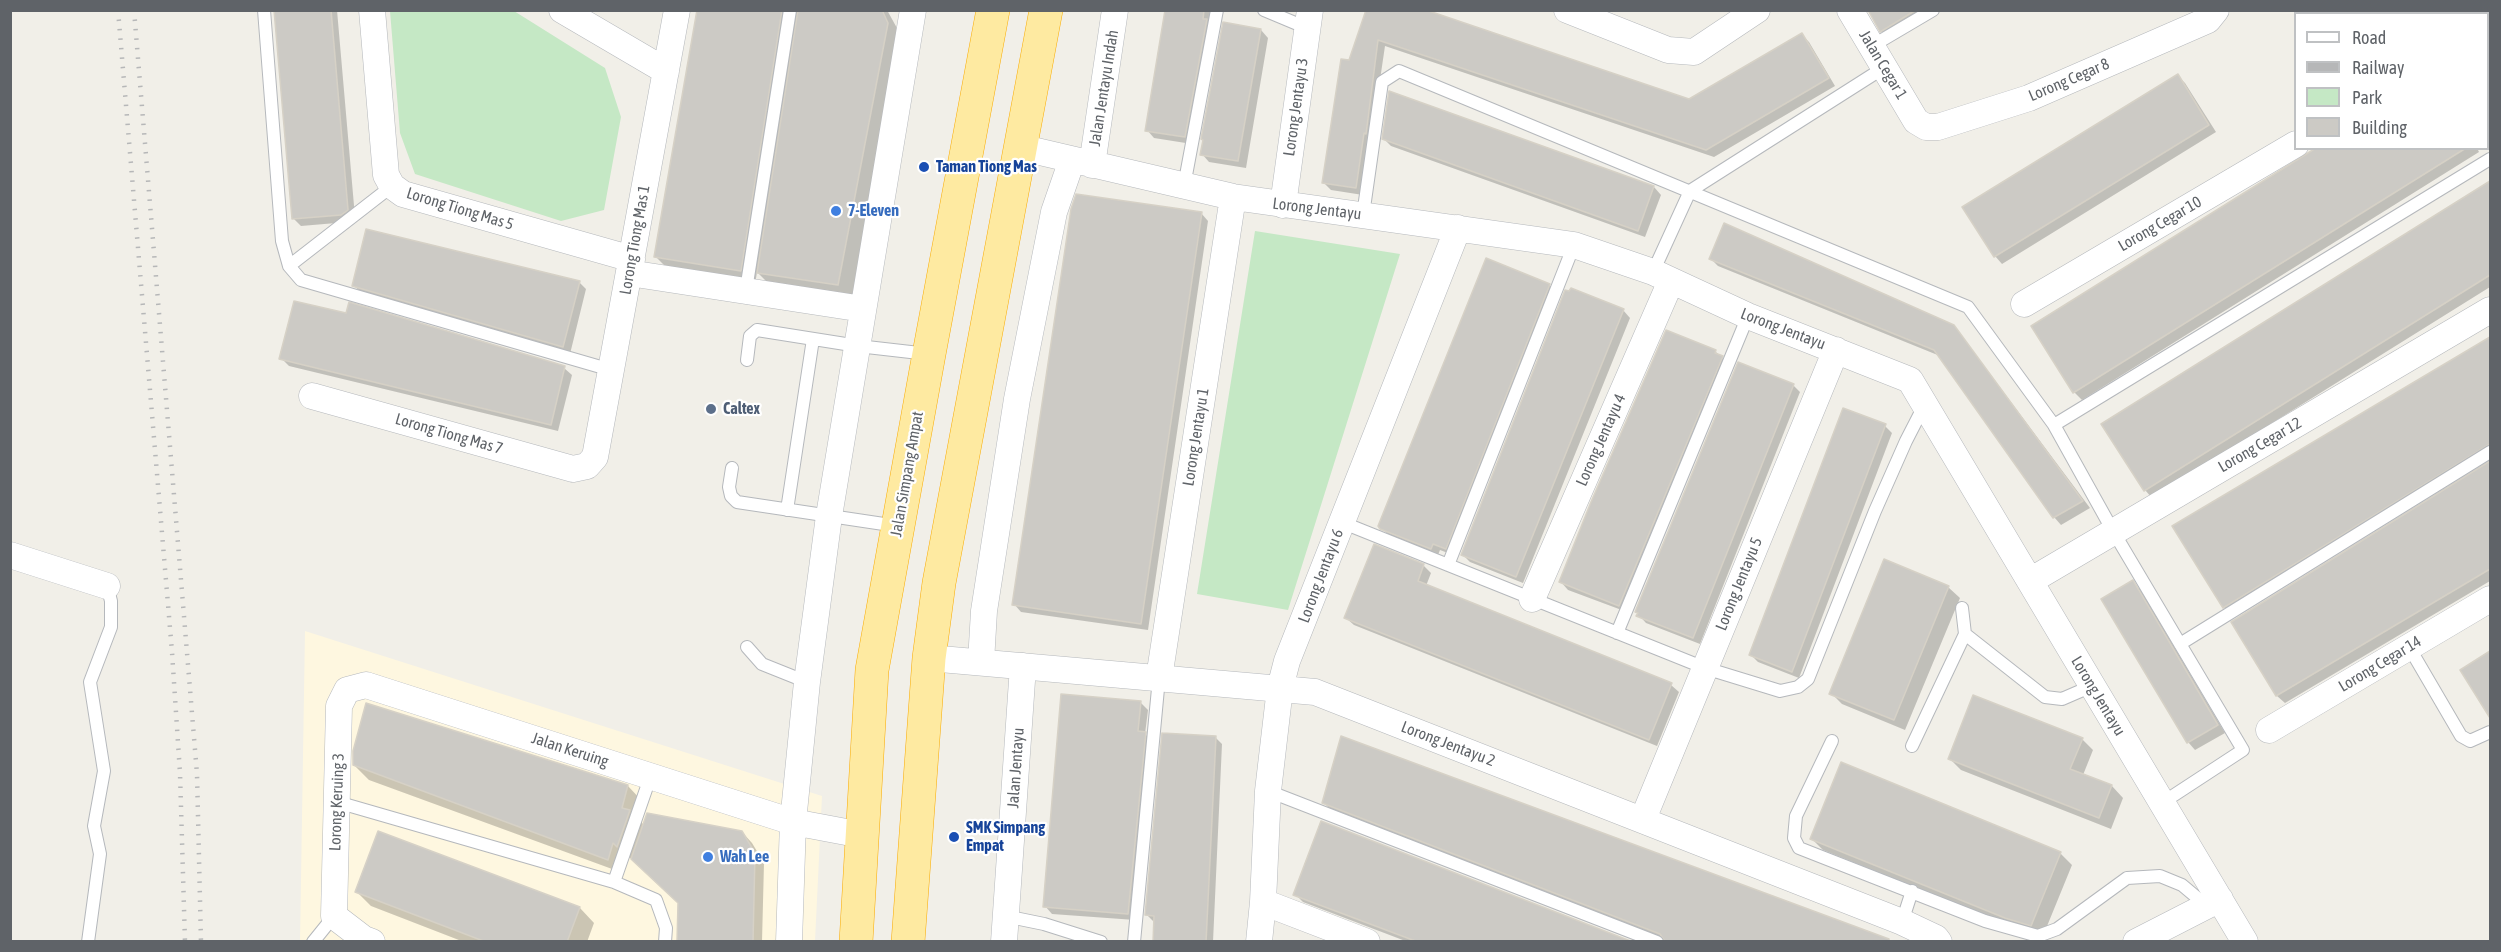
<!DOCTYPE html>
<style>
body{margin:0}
#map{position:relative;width:2501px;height:952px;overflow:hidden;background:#f1efe8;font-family:"Asap Condensed",sans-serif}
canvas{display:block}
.frame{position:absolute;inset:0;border:12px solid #5f6368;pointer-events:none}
.legend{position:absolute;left:2294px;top:12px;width:195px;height:138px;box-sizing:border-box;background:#fff;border:2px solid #bfc1c3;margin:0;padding:8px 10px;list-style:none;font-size:18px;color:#5f6368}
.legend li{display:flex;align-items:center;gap:12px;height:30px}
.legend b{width:30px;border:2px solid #bfc1c3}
</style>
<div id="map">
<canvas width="2501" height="952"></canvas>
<div class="frame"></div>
<ul class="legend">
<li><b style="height:8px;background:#fff"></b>Road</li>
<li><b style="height:8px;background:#b6b7b8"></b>Railway</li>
<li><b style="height:16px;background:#c5e8c5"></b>Park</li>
<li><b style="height:16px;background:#cccac5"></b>Building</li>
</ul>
</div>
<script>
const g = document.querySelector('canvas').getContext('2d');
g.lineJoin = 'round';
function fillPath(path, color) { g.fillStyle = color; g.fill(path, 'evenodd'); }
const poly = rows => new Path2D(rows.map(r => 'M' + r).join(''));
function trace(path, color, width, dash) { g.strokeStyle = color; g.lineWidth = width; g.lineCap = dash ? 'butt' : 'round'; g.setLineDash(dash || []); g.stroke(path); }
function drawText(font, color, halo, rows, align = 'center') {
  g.font = font + ' "Asap Condensed",sans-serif'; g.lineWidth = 4.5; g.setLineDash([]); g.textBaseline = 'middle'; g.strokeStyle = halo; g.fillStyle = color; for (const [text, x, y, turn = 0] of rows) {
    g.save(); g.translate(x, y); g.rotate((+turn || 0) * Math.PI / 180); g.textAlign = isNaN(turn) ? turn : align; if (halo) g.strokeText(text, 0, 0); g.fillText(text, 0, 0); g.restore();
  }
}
const commercial = poly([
 [305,631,822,796,815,941,300,942]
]);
const green = poly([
 [390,11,514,11,605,68,621,117,604,210,561,221,415,174,400,133],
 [1255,231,1400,254,1288,610,1197,594]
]);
const shadow = poly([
 [276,10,337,10,355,217,348,222,301,226,294,219],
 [698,10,887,10,903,39,853,299,773,288,757,272,755,285,671,272,656,257],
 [1166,10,1212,10,1192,144,1154,138,1147,130],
 [1368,10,1690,101,1802,35,1809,42,1835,86,1714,157,1385,46,1363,195,1331,190,1324,183,1350,62],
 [1870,10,1936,10,1889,38,1881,31],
 [1261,30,1268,38,1246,168,1209,162,1202,154],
 [2178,76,2185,83,2216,132,2002,264,1995,256],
 [1390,93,1654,187,1661,195,1645,237,1391,146,1384,139],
 [2319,148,2477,148,2479,152,2082,400,2074,392],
 [2490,183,2490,287,2152,498,2145,490,2104,424],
 [1201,213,1208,221,1148,630,1021,612,1014,604],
 [1711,259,1961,335,2090,508,2061,525,2054,517,1940,356,1718,266],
 [579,282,586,289,570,354,362,293,354,286],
 [1549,285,1557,292,1453,555,1440,550,1438,555,1390,536,1381,528],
 [1623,310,1630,318,1523,583,1470,562,1463,555],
 [347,315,564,368,572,375,558,431,289,366,281,358],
 [2490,338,2490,454,2231,614,2224,607,2174,526],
 [1715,351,1729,365,1627,612,1568,590,1561,582],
 [1793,385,1800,392,1700,644,1646,623,1636,612],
 [1885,426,1892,433,1799,678,1758,662,1751,655],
 [2490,463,2490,581,2285,703,2277,696,2233,622],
 [1375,546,1424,566,1431,573,1426,586,1671,685,1679,692,1657,746,1354,625,1346,618],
 [2132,582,2140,589,2225,733,2195,750,2188,742],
 [1948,587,1960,598,1905,730,1842,704,1831,693],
 [2490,653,2490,715,2462,671],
 [1140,702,1148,710,1145,734,1152,741,1135,920,1052,914,1045,906],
 [1215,737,1222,744,1213,942,1154,942,1154,922,1146,914],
 [1342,738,1890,942,1666,942,1331,810,1324,803],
 [2082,739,2093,750,2083,775,2112,786,2123,798,2111,829,1961,770,1950,759],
 [1842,764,2061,854,2072,865,2043,936,2018,929,1823,850,1811,838],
 [354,765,628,786,642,801,638,819,644,825,742,832,752,843,764,863,762,942,679,942,680,903,628,856,623,873,369,780],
 [357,892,580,908,594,923,587,942,464,942,371,906],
 [1295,894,1629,942,1408,942,1303,902]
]);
const building = poly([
 [274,10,331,10,348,210,341,215,292,219,274,10],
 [697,10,782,10,741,271,654,257,697,10],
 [798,10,882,10,888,23,838,285,757,273,798,10],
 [1165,10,1204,10,1203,19,1207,19,1185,137,1145,131,1165,10],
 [1366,10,1426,10,1689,99,1802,33,1829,78,1706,150,1378,40,1366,134,1364,133,1356,188,1322,183,1341,59,1349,60,1366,10],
 [1868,10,1916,10,1880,32,1868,10],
 [1223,22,1261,29,1238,161,1200,155,1203,140,1201,139,1223,22],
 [2178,74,2209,125,1994,257,1962,207,2178,74],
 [1389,91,1654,186,1638,231,1382,139,1389,91],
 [2316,148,2466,148,2073,393,2031,326,2316,148],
 [2490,181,2490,275,2144,491,2101,424,2490,181],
 [1076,194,1202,212,1141,624,1012,605,1071,209,1076,194],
 [1724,223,1954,325,2083,501,2053,518,1934,350,1709,259,1724,223],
 [366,229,580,281,563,347,352,286,366,229],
 [1486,258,1550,284,1446,549,1433,544,1431,549,1380,529,1378,526,1486,258],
 [1571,288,1624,309,1516,577,1461,555,1565,290,1569,291,1571,288],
 [294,301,346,313,349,302,565,366,551,425,279,359,294,301],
 [1666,330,1716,350,1715,353,1723,356,1619,606,1559,582,1591,502,1666,330],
 [2490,337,2490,444,2223,608,2172,526,2490,337],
 [1738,362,1794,384,1693,638,1636,616,1638,613,1635,612,1738,362],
 [1843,408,1886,424,1792,672,1749,655,1843,408],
 [2490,461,2490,569,2276,696,2231,622,2490,461],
 [1374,544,1424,564,1418,581,1672,683,1649,740,1344,618,1374,544],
 [1884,559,1949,586,1894,720,1829,694,1884,559],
 [2133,580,2218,725,2187,743,2101,599,2133,580],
 [2490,651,2490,718,2460,670,2490,651],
 [1061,694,1141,701,1138,731,1146,732,1128,914,1043,907,1061,694],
 [1973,695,2083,738,2070,769,2112,785,2099,818,1948,759,1973,695],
 [366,703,628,785,622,808,630,810,617,847,613,843,608,860,353,765,353,751,366,703],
 [1162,733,1216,736,1206,942,1153,942,1154,916,1145,915,1162,733],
 [1341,736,1889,939,1889,942,1665,942,1660,934,1322,803,1341,736],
 [1841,762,2061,852,2031,926,2005,918,1810,839,1841,762],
 [647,813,742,831,755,853,753,942,677,942,678,903,631,859,647,813],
 [1321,821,1633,942,1418,942,1293,895,1321,821],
 [378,831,580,907,567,942,486,942,355,892,378,831]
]);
const service = poly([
 [264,10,282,241,289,266,301,280,611,370],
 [1264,10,1307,28],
 [1872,46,1933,10],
 [1184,186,1217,10],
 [1363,215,1382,82,1399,71,1968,307,2054,425,2113,531,2243,750,2162,803],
 [289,266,392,186],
 [1653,272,1690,191,1885,67],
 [746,290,790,10],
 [747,360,750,336,757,330,858,346,928,354],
 [2054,425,2490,159],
 [732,468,729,487,731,496,737,502,897,526],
 [787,510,813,339],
 [1341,522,1705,668,1780,691,1798,687,1808,679,1875,511,1906,441,1925,404],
 [1448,565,1574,245],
 [1962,608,1965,634,2045,697,2062,699,2092,686],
 [1617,633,1748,316],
 [2180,644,2490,452],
 [747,647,762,664,807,682],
 [2409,647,2461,736,2470,741,2490,732],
 [1832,741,1796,816,1794,838,1799,848,1985,921,2038,936,2057,929,2127,878,2160,876,2182,885,2207,906],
 [1912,746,1965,634],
 [1268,791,1657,942],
 [337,802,614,882,656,900,666,928,665,942],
 [614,882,651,775],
 [1005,916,1044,924,1101,942],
 [1902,922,1912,891],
 [88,942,100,854,94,826,104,771,90,682,111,627,111,601,107,586],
 [313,942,334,916],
 [1134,942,1159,678]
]);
const minor = poly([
 [372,10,386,175,392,186,403,194,632,259],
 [562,10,666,71],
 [1567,10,1668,50,1694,52,1757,10],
 [1850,10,1916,121,1926,127,1938,127,2029,98,2208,20,2216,10],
 [2461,10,2463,14],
 [2488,60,2490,64],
 [1019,147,1233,197,1574,245,1653,272,1748,316,1910,380,2245,942],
 [1092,165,1115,10],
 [1283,205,1310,10],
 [629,273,863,309],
 [2024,304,2296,144],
 [312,396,573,469,587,466,595,457,677,10],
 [10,555,107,586],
 [2030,581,2490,310],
 [1532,599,1671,281],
 [929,658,1315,692,1902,922,1936,938,1939,942],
 [981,662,984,611,1017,399,1054,212,1072,160],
 [1159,678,1233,197],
 [2269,730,2490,599],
 [1643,819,1836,350],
 [1263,902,1367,942],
 [372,942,364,939,334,916,339,706,347,690,366,685,793,822,862,835],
 [789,942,793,822,807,682,829,516,913,10],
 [1004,942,1023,666],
 [1259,942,1263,902,1268,791,1280,688,1287,661,1458,228],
 [2136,942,2220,899]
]);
const trunk = poly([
 [856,942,872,670,929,354,993,10],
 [908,942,929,658,939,583,1046,10]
]);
const rail = poly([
 [118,10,172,652,180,773,185,942],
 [134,10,197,774,201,942]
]);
const markers = [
 [924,167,6,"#1a4fb4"],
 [836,211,6,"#3f7fe0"],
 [711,409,6,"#5c6f8a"],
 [954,837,6,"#1a4fb4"],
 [708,857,6,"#3f7fe0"]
];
const streetNames = [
 ["Jalan Cegar 1",1883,65,59],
 ["Lorong Cegar 8",2069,80,-23],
 ["Jalan Jentayu Indah",1104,88,-81],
 ["Lorong Jentayu 3",1296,107,-82],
 ["Lorong Tiong Mas 5",460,209,17],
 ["Lorong Jentayu",1317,209,7],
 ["Lorong Cegar 10",2160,224,-30],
 ["Lorong Tiong Mas 1",635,240,-80],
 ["Lorong Jentayu",1783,329,21],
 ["Lorong Tiong Mas 7",449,434,16],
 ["Lorong Jentayu 1",1196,437,-81],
 ["Lorong Jentayu 4",1601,440,-66],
 ["Lorong Cegar 12",2260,445,-30],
 ["Jalan Simpang Ampat",907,474,-80],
 ["Lorong Jentayu 6",1321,576,-69],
 ["Lorong Jentayu 5",1739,584,-68],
 ["Lorong Cegar 14",2380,664,-31],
 ["Lorong Jentayu",2098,696,59],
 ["Lorong Jentayu 2",1448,744,21],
 ["Jalan Keruing",570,750,18],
 ["Jalan Jentayu",1016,768,-86],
 ["Lorong Keruing 3",337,802,-88]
];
const transitNames = [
 ["Taman Tiong Mas",936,167],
 ["SMK Simpang",966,828],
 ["Empat",966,846]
];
const shopNames = [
 ["7-Eleven",848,211],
 ["Wah Lee",720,857]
];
const serviceNames = [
 ["Caltex",723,409]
];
fillPath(commercial, '#fef7e0');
fillPath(green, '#c5e8c5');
fillPath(shadow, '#0003');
fillPath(building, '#cccac5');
trace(building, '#d6d1c6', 1.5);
trace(service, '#b5b8bc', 14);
trace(minor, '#b5b8bc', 27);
trace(trunk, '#f9ab00', 34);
trace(service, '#fff', 12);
trace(minor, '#fff', 26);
trace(trunk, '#feeaa1', 33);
trace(rail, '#b6b7b8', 4.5, [1.5, 8]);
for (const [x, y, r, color] of markers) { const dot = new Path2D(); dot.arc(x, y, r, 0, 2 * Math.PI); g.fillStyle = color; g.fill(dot); trace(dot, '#fff', 2); }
drawText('16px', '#5f6368', '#fff', streetNames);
drawText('bold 16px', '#164399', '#fff', transitNames, 'left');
drawText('bold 16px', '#366cbe', '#fff', shopNames, 'left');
drawText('bold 16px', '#4e5e75', '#fff', serviceNames, 'left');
</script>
